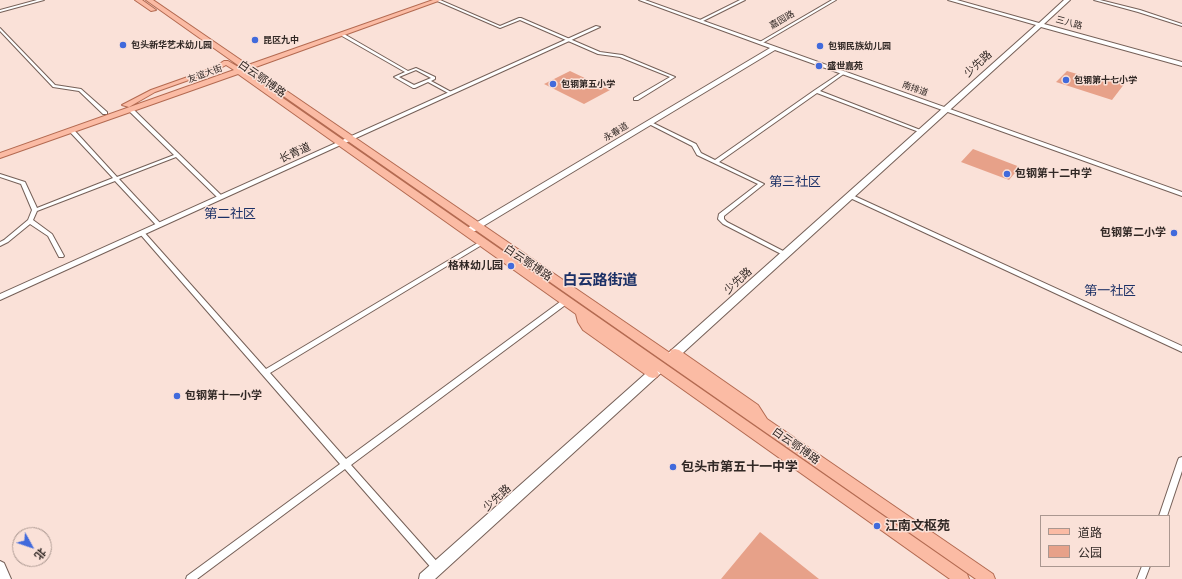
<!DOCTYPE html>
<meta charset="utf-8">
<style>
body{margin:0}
#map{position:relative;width:1182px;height:579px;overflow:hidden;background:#fae1d8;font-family:Inter,"Noto Sans SC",sans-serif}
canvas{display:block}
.legend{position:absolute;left:1040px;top:515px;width:130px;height:52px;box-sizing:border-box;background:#fae1d8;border:1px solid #aa9790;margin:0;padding:5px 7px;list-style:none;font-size:12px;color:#312825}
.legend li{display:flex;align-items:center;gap:8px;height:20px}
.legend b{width:20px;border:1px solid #aa9790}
.north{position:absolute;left:12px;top:527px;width:40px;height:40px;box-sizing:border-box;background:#fae1d8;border:1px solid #aa9790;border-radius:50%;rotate:130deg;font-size:11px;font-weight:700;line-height:16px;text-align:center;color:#312825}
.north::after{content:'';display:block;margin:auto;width:14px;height:18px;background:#416adc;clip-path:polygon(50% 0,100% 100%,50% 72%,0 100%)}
</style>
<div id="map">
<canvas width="1182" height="579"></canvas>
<ul class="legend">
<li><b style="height:5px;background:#fbbba4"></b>道路</li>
<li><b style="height:11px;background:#e7a189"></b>公园</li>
</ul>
<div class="north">北</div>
</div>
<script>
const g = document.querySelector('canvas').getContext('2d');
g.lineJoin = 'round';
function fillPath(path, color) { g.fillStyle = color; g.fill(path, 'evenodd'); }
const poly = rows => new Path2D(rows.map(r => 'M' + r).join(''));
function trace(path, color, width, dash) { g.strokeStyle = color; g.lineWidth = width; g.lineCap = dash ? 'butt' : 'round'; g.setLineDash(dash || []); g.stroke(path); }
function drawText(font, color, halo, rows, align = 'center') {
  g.font = font + ' Inter,"Noto Sans SC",sans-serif'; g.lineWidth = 3; g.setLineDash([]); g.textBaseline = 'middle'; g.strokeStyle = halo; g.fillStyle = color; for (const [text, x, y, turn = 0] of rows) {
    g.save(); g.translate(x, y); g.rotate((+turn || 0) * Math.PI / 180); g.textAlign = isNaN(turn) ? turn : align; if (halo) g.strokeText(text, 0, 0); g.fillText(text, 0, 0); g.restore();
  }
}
const green = poly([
 [570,71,610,90,584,104,544,84],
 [1067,71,1101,81,1105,77,1125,83,1112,100,1056,82],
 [973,149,1020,167,1009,180,961,162],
 [760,532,819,579,721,579]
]);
const minor = poly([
 [435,0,440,0,500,26,519,18,521,18,600,52,622,55,675,77,638,100,634,100,634,98,670,77,620,57,598,54,520,20,500,28,435,0],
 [740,0,745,0,701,22,698,21,740,0],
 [832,0,836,0,761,44,758,43,832,0],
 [1094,0,1100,0,1140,10,1182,24,1182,26,1138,12,1094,0],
 [0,28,55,85,81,89,107,112,107,114,103,114,79,91,53,87,0,31,0,28],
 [342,34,344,34,408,71,416,68,435,77,435,79,431,81,453,93,450,94,428,82,415,88,413,88,394,77,405,72,342,36,342,34],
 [416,70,431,78,414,85,399,77,416,70],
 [842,72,845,73,820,91,923,131,923,132,919,132,817,93,719,162,764,184,724,216,724,219,727,222,787,253,788,254,787,255,785,256,723,224,718,219,719,214,758,184,697,155,692,146,647,123,649,122,651,122,696,144,701,153,715,160,815,90,842,72],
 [129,109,133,109,222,196,223,197,222,198,218,198,176,157,119,179,161,224,162,225,161,226,157,226,115,181,37,211,33,220,52,234,64,256,63,257,59,257,48,236,30,224,8,242,0,246,0,242,4,240,28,220,32,210,21,184,0,177,0,174,25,182,37,208,113,178,70,132,70,130,74,130,117,177,174,155,129,111,129,109],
 [850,194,1182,346,1182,352,848,197,847,196,850,194],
 [142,231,144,232,266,369,481,241,485,241,486,242,485,243,270,373,346,459,564,299,568,299,569,301,568,303,351,465,440,565,441,568,440,571,437,572,434,571,345,469,197,579,186,579,187,576,340,464,140,234,139,233,140,232,142,231],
 [1182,457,1182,471,1167,516,1159,516,1178,460,1179,458,1182,457],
 [1142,566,1150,566,1145,579,1137,579,1142,566]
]);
const tertiary = poly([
 [37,0,44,0,0,12,0,10,37,0],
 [639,0,645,0,1182,192,1182,196,775,50,475,231,469,231,468,229,469,227,770,48,639,0],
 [596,26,600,27,0,300,0,294,596,26],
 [0,561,4,563,11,579,0,579,0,561]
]);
const secondary = poly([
 [948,0,957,0,1039,23,1064,0,1070,0,1044,24,1182,62,1182,66,1041,27,674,361,670,362,666,361,665,358,666,355,1036,25,948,0],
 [657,366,661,367,662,370,661,373,435,579,419,579,420,574,653,367,657,366]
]);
const primary = poly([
 [135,0,142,0,156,10,151,11,135,0],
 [146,0,153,0,248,65,433,0,441,0,253,68,670,353,671,350,675,349,679,350,758,405,767,419,993,574,995,579,976,579,246,70,244,71,967,574,969,579,950,579,657,371,659,374,657,377,653,378,649,377,583,330,578,322,576,314,238,74,0,158,0,153,234,70,226,65,217,70,155,92,129,107,122,105,151,90,213,68,224,61,228,61,240,68,242,68,146,0]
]);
const markers = [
 [255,40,4,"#416adc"],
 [123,45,4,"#416adc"],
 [820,46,4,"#416adc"],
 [819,66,4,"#416adc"],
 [1066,80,4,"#416adc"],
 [553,84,4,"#416adc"],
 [1007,174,4,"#416adc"],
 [1174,233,4,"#416adc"],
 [511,266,4,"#416adc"],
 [177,396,4,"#416adc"],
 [673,467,4,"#416adc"],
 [877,526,4,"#416adc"]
];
const farStreetnames = [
 ["嘉园路",782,20,-30],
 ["三八路",1069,23,15],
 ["友谊大街",205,74,-20],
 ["南排道",915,89,20],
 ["永春道",616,132,-31]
];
const farPoinames = [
 ["昆区九中",263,40],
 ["包头新华艺术幼儿园",131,45],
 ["包钢民族幼儿园",828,46],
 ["盛世嘉苑",827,66],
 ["包钢第十七小学",1074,80],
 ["包钢第五小学",561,84]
];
const streetNames = [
 ["少先路",978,64,-42],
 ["白云鄂博路",262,79,35],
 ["长青道",295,153,-24],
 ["白云鄂博路",528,263,34],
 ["少先路",738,281,-42],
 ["白云鄂博路",796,446,35],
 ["少先路",497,498,-42]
];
const poiNames = [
 ["包钢第十二中学",1015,174],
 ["包钢第二小学",1166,233,"right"],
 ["格林幼儿园",503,266,"right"],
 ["包钢第十一小学",185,396]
];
const quarterNames = [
 ["第三社区",795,182],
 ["第二社区",230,214],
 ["第一社区",1110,291]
];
const nearPoinames = [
 ["包头市第五十一中学",681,467],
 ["江南文枢苑",885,526]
];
const districtNames = [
 ["白云路街道",600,280]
];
fillPath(green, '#e7a189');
trace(minor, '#756058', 2);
trace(tertiary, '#756058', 2);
trace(secondary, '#756058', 2);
trace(primary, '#b36a51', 2);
fillPath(minor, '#fff');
fillPath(tertiary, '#fff');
fillPath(secondary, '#fff');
fillPath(primary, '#fbbba4');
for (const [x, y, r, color] of markers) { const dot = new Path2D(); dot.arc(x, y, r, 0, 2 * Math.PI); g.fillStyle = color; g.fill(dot); trace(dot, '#fae1d8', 1.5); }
drawText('9px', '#312825', '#fae1d8', farStreetnames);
drawText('bold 9px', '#312825', '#fae1d8', farPoinames, 'left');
drawText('11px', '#312825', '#fae1d8', streetNames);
drawText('bold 11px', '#312825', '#fae1d8', poiNames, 'left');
drawText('13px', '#1b3066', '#fae1d8', quarterNames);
drawText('bold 13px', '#312825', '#fae1d8', nearPoinames, 'left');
drawText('bold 15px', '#1b3066', '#fae1d8', districtNames);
</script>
